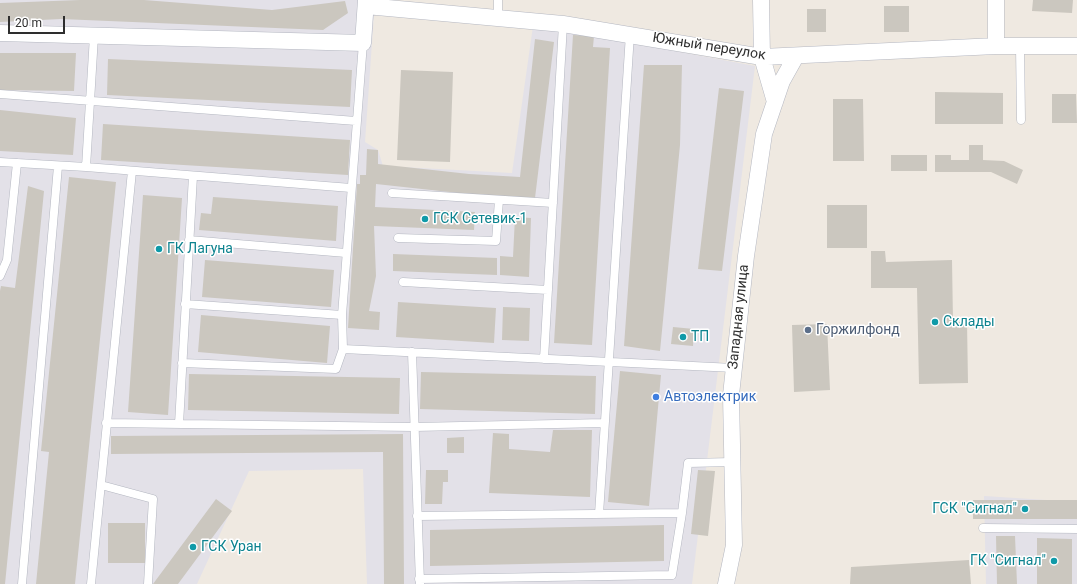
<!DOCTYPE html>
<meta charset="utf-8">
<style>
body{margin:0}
#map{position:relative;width:1077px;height:584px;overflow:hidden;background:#efe9e1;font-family:Roboto,sans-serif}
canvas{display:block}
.scale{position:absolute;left:8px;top:16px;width:57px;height:18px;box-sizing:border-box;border:2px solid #2e2e2e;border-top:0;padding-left:5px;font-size:12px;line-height:14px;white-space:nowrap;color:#2e2e2e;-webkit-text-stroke:3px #fff;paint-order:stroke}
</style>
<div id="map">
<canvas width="1077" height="584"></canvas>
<div class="scale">20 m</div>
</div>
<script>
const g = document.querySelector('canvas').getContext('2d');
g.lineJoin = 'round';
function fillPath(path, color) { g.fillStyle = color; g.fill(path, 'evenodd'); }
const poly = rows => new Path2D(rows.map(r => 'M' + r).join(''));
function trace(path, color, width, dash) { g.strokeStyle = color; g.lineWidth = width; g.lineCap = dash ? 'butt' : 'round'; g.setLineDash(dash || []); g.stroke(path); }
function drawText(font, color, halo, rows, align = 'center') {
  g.font = font + ' Roboto,sans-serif'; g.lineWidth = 3; g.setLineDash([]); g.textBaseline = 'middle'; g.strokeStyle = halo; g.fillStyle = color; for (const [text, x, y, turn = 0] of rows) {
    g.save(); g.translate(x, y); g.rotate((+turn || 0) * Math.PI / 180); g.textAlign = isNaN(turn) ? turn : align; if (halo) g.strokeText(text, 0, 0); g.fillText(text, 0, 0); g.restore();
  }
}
const industrial = poly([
 [0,0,375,0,365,142,378,150,383,166,512,173,533,26,568,31,755,66,692,584,367,584,363,469,249,471,197,584,0,584],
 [984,496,1077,502,1077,584,986,584]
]);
const building = poly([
 [80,0,144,0,272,10,345,1,348,13,323,30,61,19,0,22,0,3],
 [1033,0,1073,0,1072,13,1032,11],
 [884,6,909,6,909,32,884,32],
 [807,9,826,9,826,32,807,32],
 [573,35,594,36,593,47,610,48,592,345,554,343],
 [535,39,554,42,535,198,468,194,376,184,375,207,475,212,474,230,374,226,376,276,369,311,380,312,379,330,348,328,357,184,360,184,360,175,366,175,367,149,378,150,378,164,469,174,520,177],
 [0,53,76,53,74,91,0,90],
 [108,59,352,70,350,107,107,95],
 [644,65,682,65,680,145,660,351,624,346],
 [401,70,453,72,450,162,397,160],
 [719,88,744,91,722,271,698,269],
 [935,92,1003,93,1003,124,935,124],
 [1052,94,1076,94,1077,123,1052,123],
 [833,99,863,99,864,161,833,161],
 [0,110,76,118,73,155,0,151],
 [103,124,350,140,348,175,101,160],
 [969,145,983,145,983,160,1004,161,1023,170,1017,184,991,172,935,172,935,155,951,155,951,160,969,160],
 [891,155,927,155,927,171,891,171],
 [69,177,116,182,75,584,36,584,49,452,41,451],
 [28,186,44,191,5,584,0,584,0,291,1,286,15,288],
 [143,195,182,198,168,415,128,412],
 [213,197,338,206,336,241,199,230,201,213,211,214],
 [827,205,867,205,867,248,827,248],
 [515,217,531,218,529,277,500,275,500,256,513,257],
 [871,251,885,251,886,262,952,260,953,322,967,322,968,383,919,384,917,288,871,288],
 [393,254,497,258,497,275,393,271],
 [205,260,334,270,331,307,202,297],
 [398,302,496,308,494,343,396,337],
 [503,307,530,308,529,341,502,340],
 [201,315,330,326,327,363,198,352],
 [827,324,830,390,794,392,792,325],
 [673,327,694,329,693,346,671,344],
 [620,371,661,375,649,506,608,502],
 [421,372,596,376,595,414,420,409],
 [189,374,400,378,399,414,188,410],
 [553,430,592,430,590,497,489,493,493,433,509,434,509,449,550,452],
 [403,434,404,584,384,584,383,452,111,454,111,436],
 [464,437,464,453,447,453,447,438],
 [426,470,448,470,448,482,443,482,442,504,425,504],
 [698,470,715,471,708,536,691,534],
 [216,499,232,511,178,584,153,584],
 [973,500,1077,500,1077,519,973,519],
 [108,523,145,523,145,563,108,563],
 [664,525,664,561,430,566,430,530],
 [996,536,1015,536,1017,584,997,584],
 [1037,538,1072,539,1072,584,1037,584],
 [969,560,971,584,850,584,851,567]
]);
const service = poly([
 [498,0,498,18],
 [94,36,86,167,351,188],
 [363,43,342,315,343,349,734,368],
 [1020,46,1021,120],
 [0,94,356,121],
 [0,162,86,167],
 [392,193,553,203],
 [398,238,496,241,499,200],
 [189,240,346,253],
 [0,276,7,260,17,163],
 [403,282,548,290],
 [185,304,342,315],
 [412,352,420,583],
 [544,359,563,24],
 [182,363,336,369,343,349],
 [106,423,414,427,604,423],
 [179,424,193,176],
 [101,485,153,499,148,584],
 [599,514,630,34],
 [417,516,682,513],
 [983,528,1077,529],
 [419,579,672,575,682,513,688,463,732,462],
 [22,584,58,166],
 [91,584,132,171]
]);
const minor = poly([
 [761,0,762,57,775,102],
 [366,6,563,24,762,57,996,46,1077,46],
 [0,33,363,43,366,0],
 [996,46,996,0],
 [726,584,734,545,731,395,746,256,764,134,782,81,796,56]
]);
const markers = [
 [425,219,4,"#0f9aa8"],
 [159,249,4,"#0f9aa8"],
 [935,322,4,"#0f9aa8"],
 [808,330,4,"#5c6f8a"],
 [683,337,4,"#0f9aa8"],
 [656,397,4,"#3f7fe0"],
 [1025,509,4,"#0f9aa8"],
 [193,547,4,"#0f9aa8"],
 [1054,561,4,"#0f9aa8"]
];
const streetNames = [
 ["Южный переулок",709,47,9],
 ["Западная улица",739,317,-84]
];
const cultureNames = [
 ["ГСК Сетевик-1",433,219],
 ["ГК Лагуна",167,249],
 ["Склады",943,322],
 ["ТП",691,337],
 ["ГСК \"Сигнал\"",1017,509,"right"],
 ["ГСК Уран",201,547],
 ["ГК \"Сигнал\"",1046,561,"right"]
];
const serviceNames = [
 ["Горжилфонд",816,330]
];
const shopNames = [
 ["Автоэлектрик",664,397]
];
fillPath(industrial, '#e3e1e8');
fillPath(building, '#cbc7bf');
trace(service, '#b4b7c1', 9);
trace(minor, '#b4b7c1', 17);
trace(service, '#fff', 8);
trace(minor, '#fff', 16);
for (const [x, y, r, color] of markers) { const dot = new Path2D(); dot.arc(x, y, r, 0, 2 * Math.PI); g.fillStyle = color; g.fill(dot); trace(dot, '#fff', 1.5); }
drawText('14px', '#2e2e2e', '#fff', streetNames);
drawText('14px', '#0d838f', '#fff', cultureNames, 'left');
drawText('14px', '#4e5e75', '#fff', serviceNames, 'left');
drawText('14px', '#366cbe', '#fff', shopNames, 'left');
</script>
